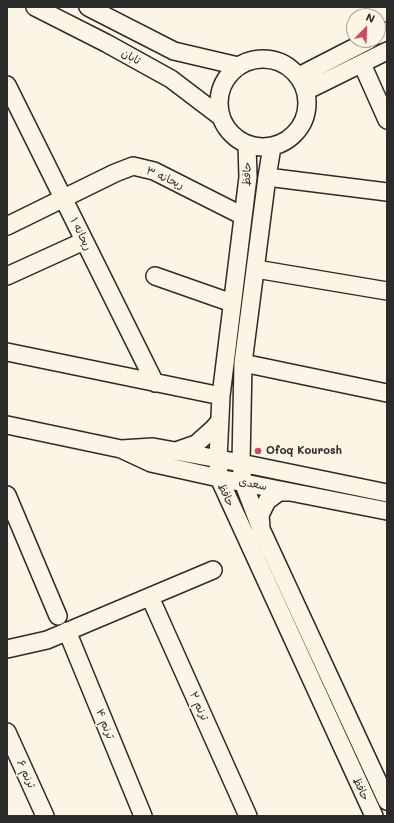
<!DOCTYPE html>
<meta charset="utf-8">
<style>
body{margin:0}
#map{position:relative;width:394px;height:823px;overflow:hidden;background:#fcf5e5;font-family:Mali,sans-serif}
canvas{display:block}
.frame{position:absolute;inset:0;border:8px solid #2b2b2b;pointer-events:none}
.north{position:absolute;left:346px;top:8px;width:40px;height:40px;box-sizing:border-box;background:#fcf5e5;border:1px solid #a8a49b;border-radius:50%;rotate:23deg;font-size:11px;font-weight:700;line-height:16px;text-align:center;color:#2b2b2b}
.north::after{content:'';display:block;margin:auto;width:14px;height:18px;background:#d1495b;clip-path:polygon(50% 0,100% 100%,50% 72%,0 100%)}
</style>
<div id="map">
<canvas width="394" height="823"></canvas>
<div class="frame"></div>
<div class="north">N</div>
</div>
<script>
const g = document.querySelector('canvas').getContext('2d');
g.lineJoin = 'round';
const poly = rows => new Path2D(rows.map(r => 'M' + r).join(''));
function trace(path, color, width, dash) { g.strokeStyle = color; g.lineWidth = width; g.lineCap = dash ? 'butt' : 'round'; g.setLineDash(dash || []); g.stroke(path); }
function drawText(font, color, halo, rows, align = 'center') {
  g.font = font + ' Mali,"Playpen Sans Arabic",sans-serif'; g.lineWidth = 3.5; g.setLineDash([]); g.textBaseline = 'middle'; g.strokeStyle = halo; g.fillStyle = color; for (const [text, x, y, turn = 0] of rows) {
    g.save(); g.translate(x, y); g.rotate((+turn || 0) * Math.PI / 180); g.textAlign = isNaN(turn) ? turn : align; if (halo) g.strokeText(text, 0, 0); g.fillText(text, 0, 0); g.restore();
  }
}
const minor = poly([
 [35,7,106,43,171,79,221,117],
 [88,7,174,51,238,66],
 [378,35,387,31],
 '219 103a44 44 0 1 1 88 0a44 44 0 1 1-88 0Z',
 [362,64,387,120],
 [299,76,369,40],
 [7,85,155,383],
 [306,91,387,51],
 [247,145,248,177,221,396,218,459,219,478,374,816],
 [272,147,267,177,243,363,241,463,243,482,261,529,387,801],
 [267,177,387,192],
 [7,226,115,173,133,166,154,171,243,216],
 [256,269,387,291],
 [7,276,84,241],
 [155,276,232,303],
 [7,352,221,396],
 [243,363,387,393],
 [7,425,121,449,153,447,241,463,387,493],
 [121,449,151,463,219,478,387,511],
 [176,451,196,444,214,428,219,422],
 [7,495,58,616],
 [261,527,260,515,267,501,279,492,290,492],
 [150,597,248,816],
 [67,631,143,816],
 [7,649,47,640,213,570],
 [7,732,45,816]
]);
const markers = [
 [258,451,4,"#d1495b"]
];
const streetNames = [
 ["تابان",131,57,29],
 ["حافظ",247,174,-88],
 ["ریحانه ۳",165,178,23],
 ["ریحانه ۱",81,234,63],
 ["سعدی",253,484,11],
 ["حافظ",226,495,65],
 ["ترنم ۲",199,706,66],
 ["ترنم ۴",105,724,68],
 ["ترنم ۶",26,774,65],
 ["حافظ",361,789,65]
];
const poiNames = [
 ["Ofoq Kourosh",266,451]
];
trace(minor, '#2b2b2b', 20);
trace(minor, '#fcf5e5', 17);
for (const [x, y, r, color] of markers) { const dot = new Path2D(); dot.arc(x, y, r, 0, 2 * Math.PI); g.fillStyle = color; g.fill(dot); trace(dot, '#fcf5e5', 1.5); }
drawText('11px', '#2b2b2b', '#fcf5e5', streetNames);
drawText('bold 11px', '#2b2b2b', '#fcf5e5', poiNames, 'left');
</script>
